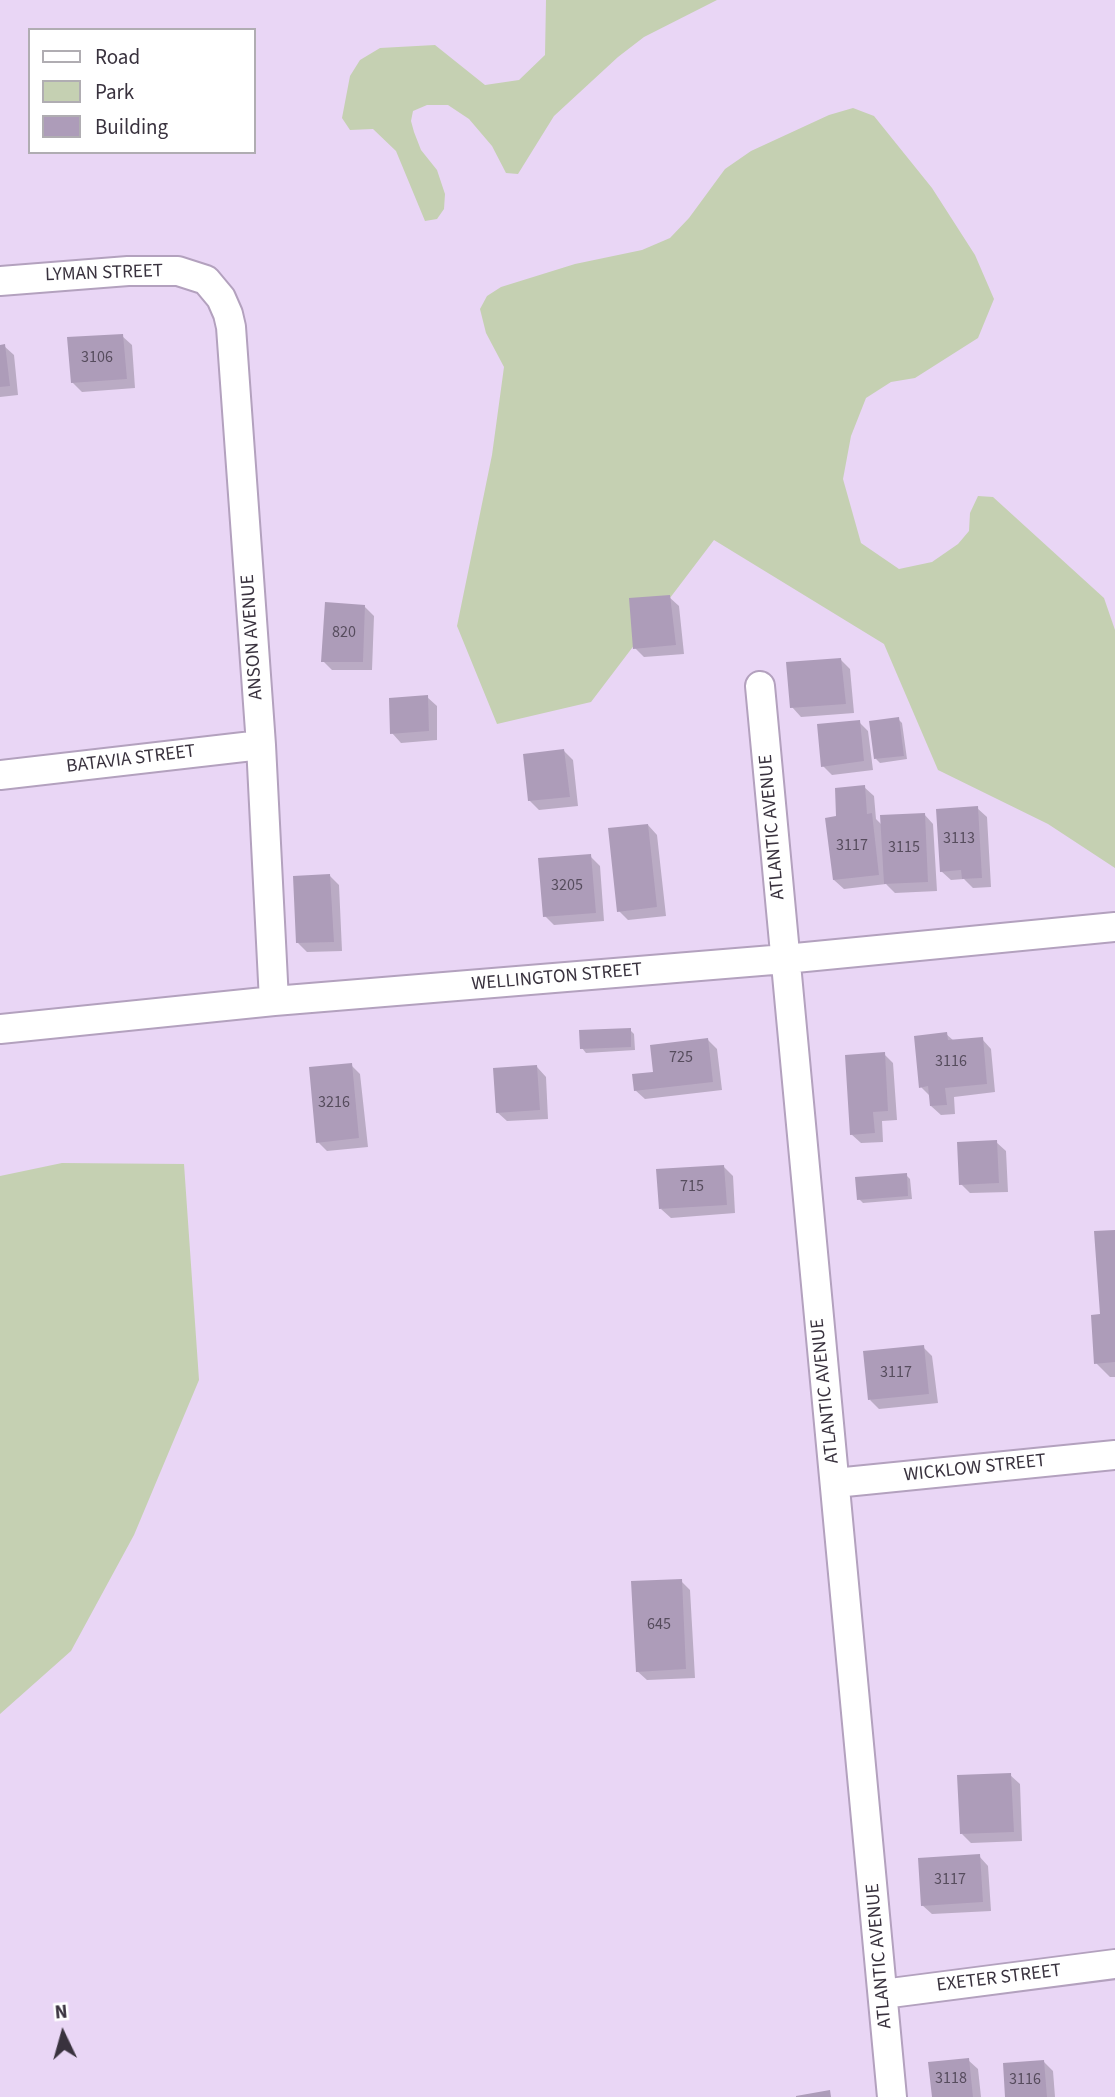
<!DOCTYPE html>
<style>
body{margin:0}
#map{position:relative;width:1115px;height:2097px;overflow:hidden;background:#e9d6f5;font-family:"Source Sans 3",sans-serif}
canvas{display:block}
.legend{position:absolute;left:28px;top:28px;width:228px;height:126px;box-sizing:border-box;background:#fff;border:2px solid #b0adb2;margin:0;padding:9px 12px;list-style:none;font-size:21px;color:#39323e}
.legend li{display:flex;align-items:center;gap:14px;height:35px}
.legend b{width:35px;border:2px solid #b0adb2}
.north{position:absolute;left:28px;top:1999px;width:70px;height:70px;-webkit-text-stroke:5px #fff;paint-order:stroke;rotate:355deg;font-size:19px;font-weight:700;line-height:28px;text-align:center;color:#39323e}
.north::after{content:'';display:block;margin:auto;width:24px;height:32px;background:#39323e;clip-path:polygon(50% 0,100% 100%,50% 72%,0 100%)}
</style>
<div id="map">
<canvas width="1115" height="2097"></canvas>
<ul class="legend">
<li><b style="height:9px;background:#fff"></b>Road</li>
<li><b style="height:19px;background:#c5d0b2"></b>Park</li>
<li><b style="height:19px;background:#ad9cb9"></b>Building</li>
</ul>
<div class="north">N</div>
</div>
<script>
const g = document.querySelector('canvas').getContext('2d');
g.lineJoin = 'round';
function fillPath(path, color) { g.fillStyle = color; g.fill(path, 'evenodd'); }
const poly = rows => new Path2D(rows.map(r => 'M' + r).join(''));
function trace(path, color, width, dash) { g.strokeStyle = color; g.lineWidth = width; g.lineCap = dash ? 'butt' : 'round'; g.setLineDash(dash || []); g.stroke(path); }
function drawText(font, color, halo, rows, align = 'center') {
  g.font = font + ' "Source Sans 3",sans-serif'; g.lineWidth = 6; g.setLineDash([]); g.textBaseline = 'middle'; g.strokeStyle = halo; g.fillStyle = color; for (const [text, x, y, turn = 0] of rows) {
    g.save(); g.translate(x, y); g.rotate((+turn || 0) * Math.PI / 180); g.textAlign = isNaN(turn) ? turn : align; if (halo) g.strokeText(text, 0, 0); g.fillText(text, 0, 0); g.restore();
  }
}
const green = poly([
 [546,0,717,0,644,37,618,57,554,116,518,174,506,173,492,146,469,119,448,105,427,105,413,111,411,121,414,132,421,150,437,170,445,194,444,209,437,219,425,221,396,151,373,129,350,130,342,118,350,76,360,60,380,48,435,45,485,85,519,80,545,55],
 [853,108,874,116,932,188,975,255,994,299,978,338,915,378,891,382,866,398,851,436,843,479,861,543,899,569,932,562,958,544,969,531,970,513,978,496,993,497,1104,598,1115,630,1115,868,1048,824,938,770,884,644,714,540,591,702,497,724,457,626,492,455,504,367,486,333,480,309,487,296,501,287,575,264,642,250,670,238,689,218,725,169,751,151,829,115],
 [62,1163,184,1164,199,1380,134,1535,71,1651,0,1714,0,1176]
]);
const shadow = poly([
 [122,336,132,345,135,388,82,392,72,382],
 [0,346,4,346,14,355,18,395,0,397],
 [669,597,679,606,684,654,644,657,635,648],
 [364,606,374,616,372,670,332,670,323,661],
 [841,660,850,669,854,713,801,717,792,707],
 [427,697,437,706,437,740,401,743,392,733],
 [898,719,902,723,907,759,880,763,876,759],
 [859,722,868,731,873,770,832,775,823,766],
 [564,751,573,760,578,806,539,810,529,800],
 [864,787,874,796,876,819,883,826,924,814,933,824,937,891,895,893,886,884,844,889,834,880,838,817],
 [977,808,987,817,991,887,973,888,964,879,951,880,941,871],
 [648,825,657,835,666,916,628,920,619,911],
 [590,856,600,866,604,921,554,925,545,916],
 [330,876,339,885,342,951,307,952,298,943],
 [630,1030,634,1034,635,1050,586,1053,582,1048],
 [946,1034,954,1041,982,1039,991,1049,995,1092,954,1097,955,1114,941,1115,931,1106,930,1096,921,1087],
 [708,1040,717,1049,722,1090,645,1099,635,1090],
 [884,1054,893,1063,897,1120,882,1121,883,1142,861,1143,851,1134],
 [351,1065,360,1074,368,1147,327,1151,318,1142],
 [537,1067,546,1077,548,1119,507,1121,497,1112],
 [996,1142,1006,1151,1008,1192,970,1193,961,1184],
 [723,1166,733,1176,735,1213,671,1218,661,1209],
 [906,1175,910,1179,912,1199,863,1203,859,1199],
 [1115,1231,1115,1377,1110,1377,1096,1363],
 [923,1347,932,1356,938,1403,879,1409,870,1400],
 [681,1581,690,1590,695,1678,647,1680,637,1671],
 [1010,1775,1020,1784,1022,1841,971,1843,962,1834],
 [979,1856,988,1866,991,1911,932,1914,922,1905],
 [968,2060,978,2069,981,2097,934,2097],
 [1044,2062,1053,2071,1055,2097,1007,2097]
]);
const building = poly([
 [123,334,127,379,71,383,67,337],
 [5,344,10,386,0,387,0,345],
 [670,595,676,645,633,649,629,598],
 [325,602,365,605,363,662,321,662],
 [841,658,846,704,790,708,786,662],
 [428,695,429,731,390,734,389,698],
 [899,717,904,756,874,759,869,721],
 [860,720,864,761,821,767,817,724],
 [564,749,570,797,528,801,523,754],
 [865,785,867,814,872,813,879,875,833,880,825,818,836,816,835,788],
 [978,806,982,878,962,879,961,870,940,872,936,809],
 [925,813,928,882,884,884,880,815],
 [648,824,657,907,617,912,608,828],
 [591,854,596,913,543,917,538,858],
 [330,874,334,942,296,943,293,876],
 [631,1028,631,1047,580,1049,579,1030],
 [947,1032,948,1040,983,1037,987,1084,945,1088,947,1105,930,1106,928,1086,919,1088,914,1036],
 [708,1038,713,1082,634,1091,632,1074,653,1072,650,1045],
 [885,1052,888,1111,873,1112,875,1133,850,1135,845,1055],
 [352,1063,359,1138,316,1143,309,1067],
 [537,1065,540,1110,496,1113,493,1068],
 [997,1140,999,1183,959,1185,957,1142],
 [724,1165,727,1205,659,1209,656,1169],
 [907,1173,908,1196,857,1200,855,1177],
 [1115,1230,1115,1362,1094,1364,1091,1315,1100,1314,1094,1231],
 [924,1345,929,1394,868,1400,863,1351],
 [682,1579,686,1669,636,1672,631,1581],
 [1011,1773,1014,1832,960,1834,957,1775],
 [980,1854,983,1902,921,1906,918,1858],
 [969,2058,973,2097,932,2097,928,2062],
 [1044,2060,1047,2097,1005,2097,1003,2063],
 [830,2090,831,2097,796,2097,796,2096]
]);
const minor = poly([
 [0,281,128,271,178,271,206,280,221,298,228,314,231,327,261,745,274,1001],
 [760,686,892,2097],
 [0,775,261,745],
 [0,1029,274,1001,785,959,1115,927],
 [835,1483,1115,1455],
 [883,1994,1115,1964]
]);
const numberNames = [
 ["3106",97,358],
 ["820",344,633],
 ["3113",959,839],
 ["3117",852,846],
 ["3115",904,848],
 ["3205",567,886],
 ["725",681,1058],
 ["3116",951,1062],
 ["3216",334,1103],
 ["715",692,1187],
 ["3117",896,1373],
 ["645",659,1625],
 ["3117",950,1880],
 ["3118",951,2079],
 ["3116",1025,2080]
];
const streetNames = [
 ["LYMAN STREET",104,274,-2],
 ["ANSON AVENUE",253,637,-94],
 ["BATAVIA STREET",131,760,-7],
 ["ATLANTIC AVENUE",773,827,-95],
 ["WELLINGTON STREET",557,978,-5],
 ["ATLANTIC AVENUE",826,1391,-96],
 ["WICKLOW STREET",975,1469,-6],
 ["ATLANTIC AVENUE",880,1956,-95],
 ["EXETER STREET",999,1979,-7]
];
fillPath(green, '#c5d0b2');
fillPath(shadow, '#0003');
fillPath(building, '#ad9cb9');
trace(minor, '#b3a1be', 32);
trace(minor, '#fff', 28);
drawText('16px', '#564c5d', null, numberNames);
drawText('19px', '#39323e', '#fff', streetNames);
</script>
